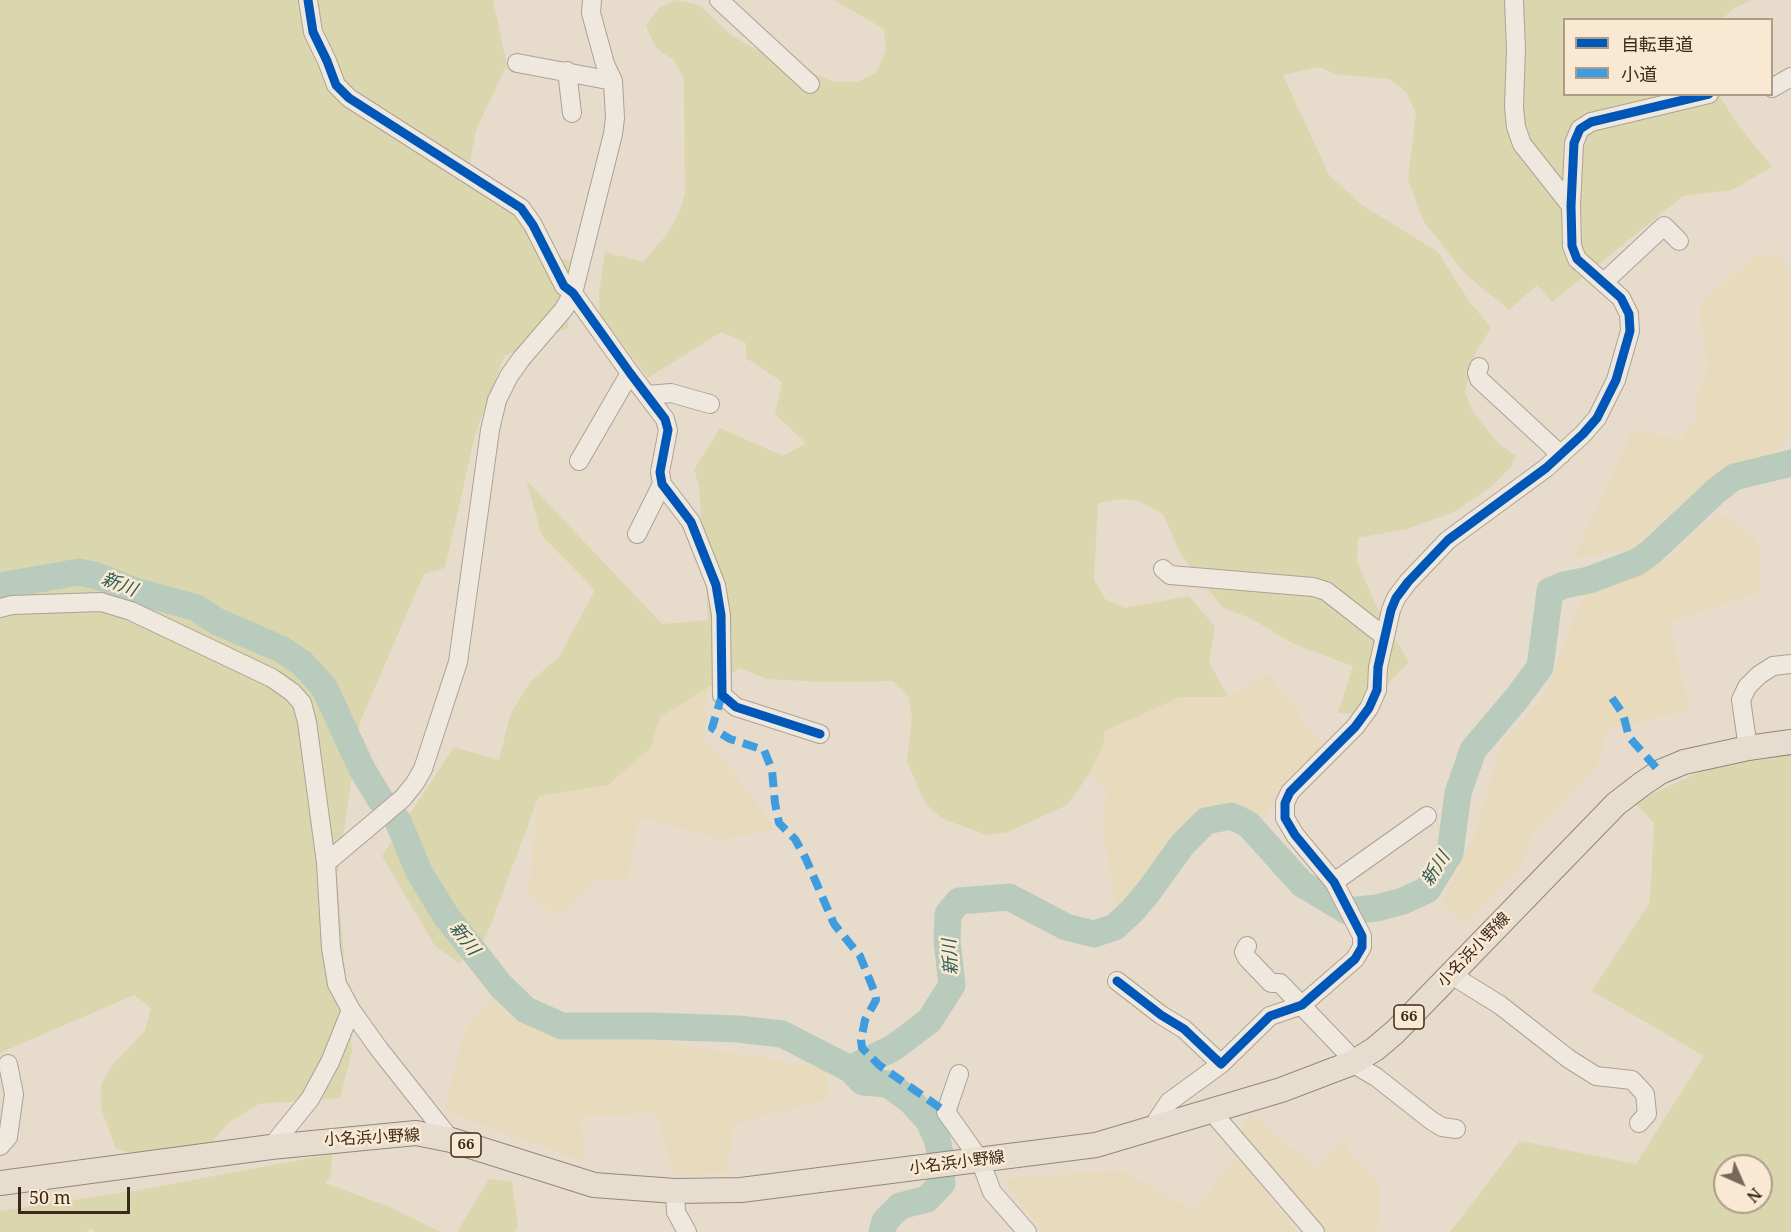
<!DOCTYPE html>
<meta charset="utf-8">
<style>
body{margin:0}
#map{position:relative;width:1791px;height:1232px;overflow:hidden;background:#e7dccc;font-family:"Noto Serif","Noto Sans JP",serif}
canvas{display:block}
.legend{position:absolute;left:1563px;top:18px;width:210px;height:78px;box-sizing:border-box;background:#f9e9d2;border:2px solid #ad9c89;margin:0;padding:8px 10px;list-style:none;font-size:18px;color:#3c281c}
.legend li{display:flex;align-items:center;gap:12px;height:30px}
.legend b{width:30px;border:2px solid #ad9c89}
.north{position:absolute;left:1713px;top:1154px;width:60px;height:60px;box-sizing:border-box;background:#f9e9d2;border:2px solid #ad9c89;border-radius:50%;rotate:135deg;font-size:16px;font-weight:700;line-height:24px;text-align:center;color:#3c281c}
.north::after{content:'';display:block;margin:auto;width:21px;height:27px;background:#78675a;clip-path:polygon(50% 0,100% 100%,50% 72%,0 100%)}
.scale{position:absolute;left:18px;top:1187px;width:112px;height:27px;box-sizing:border-box;border:3px solid #3c281c;border-top:0;padding-left:8px;font-size:18px;line-height:21px;white-space:nowrap;color:#3c281c;-webkit-text-stroke:4px #f9e9d2;paint-order:stroke}
</style>
<div id="map">
<canvas width="1791" height="1232"></canvas>
<ul class="legend">
<li><b style="height:8px;background:#0057b8"></b>自転車道</li>
<li><b style="height:8px;background:#3f9cdf"></b>小道</li>
</ul>
<div class="north">N</div>
<div class="scale">50 m</div>
</div>
<script>
const g = document.querySelector('canvas').getContext('2d');
g.lineJoin = 'round';
function fillPath(path, color) { g.fillStyle = color; g.fill(path, 'evenodd'); }
const poly = rows => new Path2D(rows.map(r => 'M' + r).join(''));
function trace(path, color, width, dash) { g.strokeStyle = color; g.lineWidth = width; g.lineCap = dash ? 'butt' : 'round'; g.setLineDash(dash || []); g.stroke(path); }
function drawText(font, color, halo, rows, align = 'center') {
  g.font = font + ' "Noto Serif","Noto Sans JP",serif'; g.lineWidth = 5; g.setLineDash([]); g.textBaseline = 'middle'; g.strokeStyle = halo; g.fillStyle = color; for (const [text, x, y, turn = 0] of rows) {
    g.save(); g.translate(x, y); g.rotate((+turn || 0) * Math.PI / 180); g.textAlign = isNaN(turn) ? turn : align; if (halo) g.strokeText(text, 0, 0); g.fillText(text, 0, 0); g.restore();
  }
}
const farmland = poly([
 [1780,254,1791,275,1791,433,1773,456,1718,471,1632,549,1574,558,1633,429,1680,440,1698,419,1697,393,1708,370,1699,307,1753,256],
 [1719,512,1758,540,1760,592,1669,623,1690,709,1608,730,1597,766,1534,832,1517,874,1465,922,1441,904,1475,835,1501,744,1546,692,1584,592,1668,559],
 [1268,673,1322,746,1283,782,1265,819,1218,803,1184,826,1117,915,1102,824,1107,790,1090,773,1103,744,1105,731,1180,697,1228,697],
 [707,688,704,740,750,792,774,830,720,839,639,817,628,879,595,878,559,917,528,894,539,796,608,785,651,747,660,717],
 [492,995,513,1018,826,1068,829,1099,734,1124,727,1173,675,1175,656,1113,580,1117,585,1162,444,1111,463,1034],
 [1250,1115,1317,1168,1342,1141,1381,1186,1377,1232,1325,1232,1239,1133],
 [1237,1155,1297,1232,1042,1232,1003,1179,1120,1170,1195,1211]
]);
const green = poly([
 [0,0,493,0,507,65,476,130,467,177,526,224,542,258,571,260,568,328,504,356,475,435,445,568,424,574,360,722,337,876,352,1051,340,1098,259,1104,228,1123,211,1144,140,1155,116,1149,101,1108,101,1085,111,1066,145,1031,151,1008,134,995,0,1053],
 [676,0,699,5,731,35,770,57,835,82,857,82,876,73,886,51,884,29,834,0,1752,0,1734,8,1722,19,1564,20,1564,94,1719,95,1738,125,1772,167,1732,190,1683,196,1552,302,1537,285,1509,310,1465,274,1424,222,1408,180,1416,113,1406,92,1389,79,1335,74,1319,67,1283,75,1329,175,1362,205,1438,252,1469,301,1491,328,1475,354,1465,392,1473,412,1498,443,1516,456,1511,467,1492,486,1454,512,1407,529,1358,538,1357,561,1375,604,1409,662,1358,714,1338,713,1353,666,1296,645,1250,618,1223,608,1181,555,1163,514,1138,501,1120,499,1098,503,1094,580,1105,599,1125,608,1189,596,1215,627,1209,662,1228,697,1180,697,1105,731,1103,744,1090,773,1067,805,1008,832,987,835,943,819,925,803,907,761,912,718,908,696,893,681,824,682,767,679,740,668,660,717,651,747,608,785,539,796,486,937,459,963,435,946,382,856,454,747,499,760,510,715,531,681,559,657,595,590,542,536,526,480,662,624,708,620,699,485,694,470,720,428,783,456,806,443,775,414,782,382,746,358,746,343,721,332,648,378,615,334,600,318,599,294,605,252,643,262,667,234,678,215,685,194,684,79,674,60,656,48,646,26,659,8],
 [1791,756,1791,1232,1450,1232,1520,1141,1636,1164,1704,1056,1592,991,1650,902,1654,823,1634,802,1713,766],
 [1725,1166,1761,1166,1761,1202,1725,1202],
 [332,1154,331,1177,325,1183,390,1207,441,1232,95,1232,92,1228,87,1232,0,1232,0,1211,139,1190],
 [489,1179,512,1182,518,1226,515,1232,457,1232]
]);
const river = poly([
 [0,586,79,572,97,576,135,591,197,608,216,621,283,650,303,664,324,687,362,769,380,799,398,821,419,872,446,916,501,986,526,1010,562,1026,651,1026,738,1029,782,1034,850,1069,863,1082,888,1084,910,1100,929,1121,937,1139,940,1153,942,1183,927,1199,900,1206,885,1221,882,1232],
 [850,1069,893,1048,929,1021,952,985,947,940,948,914,959,901,1009,897,1066,927,1094,934,1115,927,1133,910,1149,891,1182,845,1206,821,1231,816,1248,824,1302,884,1347,911,1377,908,1403,901,1427,890,1450,853,1458,793,1473,750,1517,698,1540,667,1550,591,1564,585,1589,580,1637,562,1651,552,1717,490,1734,477,1791,463]
]);
const minor = poly([
 [308,0,313,32,327,61,336,85,349,98,521,208,533,225,564,286,573,293,630,373,665,419,668,430,660,472,662,484,691,522,716,585,721,615,722,695,736,707,820,734],
 [719,0,810,84],
 [1514,0,1516,49,1514,107,1516,127,1522,144,1571,206],
 [517,63,613,81],
 [567,71,572,113],
 [1772,88,1791,77],
 [1604,282,1664,226,1679,241],
 [1479,367,1477,373,1479,379,1561,455],
 [648,395,671,393,710,404],
 [579,461,630,373],
 [637,534,662,484],
 [1163,569,1170,575,1313,587,1326,591,1385,637],
 [0,608,12,605,101,602,131,611,272,678,292,692,302,703,307,722,326,863,331,948,337,984,351,1010,379,1049,451,1140],
 [1748,748,1741,700,1747,687,1759,675,1773,666,1791,664],
 [326,863,403,798,415,783,423,769,458,662,490,430,497,400,509,376,521,359,564,309,573,293,613,134,615,118,613,81,605,64,591,13,592,0],
 [1334,882,1427,816],
 [1247,946,1244,952,1247,958,1271,983,1280,983,1346,1052,1352,1063,1376,1077,1432,1121,1442,1127,1456,1129],
 [1450,974,1500,1005,1569,1059,1596,1076,1632,1080,1645,1094,1647,1114,1639,1123],
 [1117,981,1161,1015,1184,1029,1221,1064,1270,1016,1302,1005,1355,959,1362,947,1362,936,1334,882,1295,835,1285,818,1285,803,1290,792,1355,727,1369,708,1377,690,1378,667,1391,610,1396,598,1408,582,1448,540,1546,468,1583,434,1597,418,1616,380,1630,331,1629,314,1621,298,1577,259,1572,246,1571,206,1574,143,1580,129,1591,122,1709,94],
 [959,1074,946,1112,980,1160,992,1192,1027,1232],
 [1211,1111,1315,1232],
 [1152,1128,1169,1102,1221,1064],
 [0,1146,8,1137,14,1094,8,1064],
 [271,1147,310,1099,330,1062,351,1010],
 [675,1191,676,1212,687,1232]
]);
const major = poly([
 [0,1183,271,1147,416,1133,451,1140,594,1185,675,1191,741,1190,1096,1145,1281,1090,1352,1063,1375,1049,1395,1032,1616,804,1642,784,1660,772,1684,762,1748,748,1791,742]
]);
const quiet = poly([
 [722,695,712,728,730,739,764,750,772,770,775,803,779,823,795,839,806,859,834,924,860,956,875,993,876,1000,865,1020,861,1040,862,1048,879,1065,946,1112],
 [1612,698,1623,714,1629,737,1660,772]
]);
const cycleway = poly([
 [308,0,313,32,327,61,336,85,349,98,521,208,533,225,564,286,573,293,630,373,665,419,668,430,660,472,662,484,691,522,716,585,721,615,722,695,736,707,820,734],
 [1117,981,1161,1015,1184,1029,1221,1064,1270,1016,1302,1005,1355,959,1362,947,1362,936,1334,882,1295,835,1285,818,1285,803,1290,792,1355,727,1369,708,1377,690,1378,667,1391,610,1396,598,1408,582,1448,540,1546,468,1583,434,1597,418,1616,380,1630,331,1629,314,1621,298,1577,259,1572,246,1571,206,1574,143,1580,129,1591,122,1709,94]
]);
const shields = [
 [1409,1017,30],
 [466,1145,30]
];
const shieldNames = [
 ["66",1409,1017],
 ["66",466,1145]
];
const streetNames = [
 ["小名浜小野線",1474,950,-46],
 ["小名浜小野線",372,1138,-3],
 ["小名浜小野線",957,1163,-7]
];
const waterNames = [
 ["新川",119,585,21],
 ["新川",1436,869,-57],
 ["新川",464,939,52],
 ["新川",951,957,-93]
];
fillPath(farmland, '#e8dabc');
fillPath(green, '#dad6ad');
trace(river, '#b8cbbd', 27);
trace(minor, '#aca196', 20);
trace(major, '#91877c', 26);
trace(minor, '#eee8df', 18);
trace(major, '#e6ddcf', 24);
trace(quiet, '#3f9cdf', 8, [15, 8]);
trace(cycleway, '#0057b8', 9);
for (const [x, y, w] of shields) { const box = new Path2D(); box.roundRect(x - w / 2, y - 12, w, 24, 4.5); g.fillStyle = '#f9e9d2'; g.fill(box); trace(box, '#3c281c', 1.5); }
drawText('bold 15px', '#3c281c', null, shieldNames);
drawText('16px', '#3c281c', '#f9e9d2', streetNames);
drawText('italic 18px', '#2a5d55', '#f9e9d2', waterNames);
</script>
